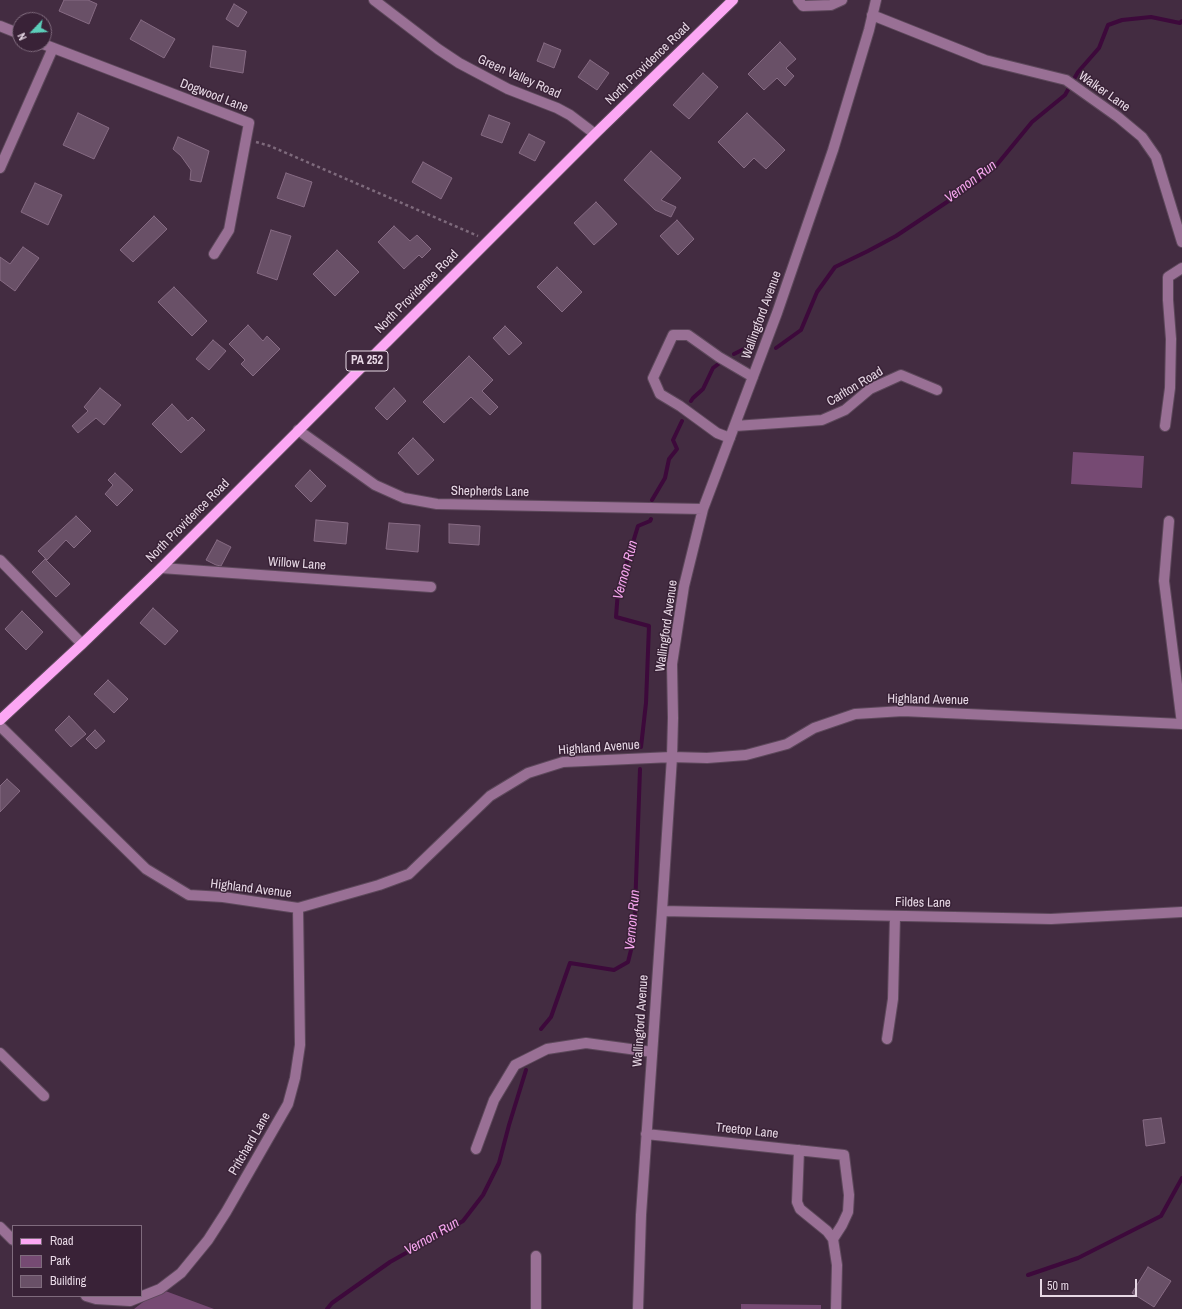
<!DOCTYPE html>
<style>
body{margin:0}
#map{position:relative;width:1182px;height:1309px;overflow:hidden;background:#432c41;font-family:"Archivo Narrow",sans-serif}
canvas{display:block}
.legend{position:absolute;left:12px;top:1225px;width:130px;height:72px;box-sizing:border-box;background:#392237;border:1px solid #7f6b7d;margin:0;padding:5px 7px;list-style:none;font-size:12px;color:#e7d8e5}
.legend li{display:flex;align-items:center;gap:8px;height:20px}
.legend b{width:20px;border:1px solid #7f6b7d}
.north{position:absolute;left:12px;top:12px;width:40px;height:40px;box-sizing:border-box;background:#392237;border:1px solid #7f6b7d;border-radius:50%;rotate:245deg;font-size:11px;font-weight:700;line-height:16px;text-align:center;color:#e7d8e5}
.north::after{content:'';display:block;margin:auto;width:14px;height:18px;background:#5cceba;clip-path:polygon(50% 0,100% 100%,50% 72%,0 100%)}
.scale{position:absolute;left:1040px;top:1279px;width:97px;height:18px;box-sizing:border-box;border:2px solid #e7d8e5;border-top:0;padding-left:5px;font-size:12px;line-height:14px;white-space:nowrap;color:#e7d8e5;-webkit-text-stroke:3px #392237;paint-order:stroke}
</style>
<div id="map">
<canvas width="1182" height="1309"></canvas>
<ul class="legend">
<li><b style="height:5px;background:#fca7f4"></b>Road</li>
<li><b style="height:11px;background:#764a73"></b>Park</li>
<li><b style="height:11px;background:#695067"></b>Building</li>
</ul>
<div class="north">N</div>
<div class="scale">50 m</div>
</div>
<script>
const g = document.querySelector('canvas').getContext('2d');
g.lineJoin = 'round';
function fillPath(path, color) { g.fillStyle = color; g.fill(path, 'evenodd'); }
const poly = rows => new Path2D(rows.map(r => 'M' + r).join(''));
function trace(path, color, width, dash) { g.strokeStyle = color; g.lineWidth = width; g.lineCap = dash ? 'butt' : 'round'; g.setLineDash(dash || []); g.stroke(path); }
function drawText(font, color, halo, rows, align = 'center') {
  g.font = font + ' "Archivo Narrow",sans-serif'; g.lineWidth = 3; g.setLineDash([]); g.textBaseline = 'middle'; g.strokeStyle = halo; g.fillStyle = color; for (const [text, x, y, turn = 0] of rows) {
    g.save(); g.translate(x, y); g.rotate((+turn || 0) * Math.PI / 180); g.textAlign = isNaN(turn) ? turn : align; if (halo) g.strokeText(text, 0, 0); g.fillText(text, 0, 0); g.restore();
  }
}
const green = poly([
 [1073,452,1144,456,1142,488,1071,484],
 [160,1289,214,1309,134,1309],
 [741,1304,821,1305,821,1309,741,1309]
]);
const stream = poly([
 [776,348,801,330,817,292,835,267,868,251,896,236,977,182,995,167,1032,122,1065,95,1078,72,1099,48,1108,25,1122,20,1151,17,1180,23,1182,21],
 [734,354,748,347],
 [691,401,693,398,703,389,713,368,721,362],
 [652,500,665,478,669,459,677,449,673,440,682,421],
 [641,747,646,703,649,626,616,617,618,591,638,526,650,521,651,519],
 [541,1029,551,1017,570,963,614,970,628,962,634,938,640,769],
 [1028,1275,1078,1258,1161,1216,1182,1178],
 [327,1309,332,1303,390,1262,463,1221,483,1195,499,1163,509,1125,526,1070]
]);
const building = poly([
 [64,0,88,0,97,4,89,24,59,11,64,0],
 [234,4,247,12,238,27,226,19,234,4],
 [141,20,175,39,164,58,130,39,141,20],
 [780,42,796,59,786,68,794,76,785,86,777,78,764,90,748,74,780,42],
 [544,43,561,50,554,68,537,61,544,43],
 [213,46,246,51,243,73,210,67,213,46],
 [590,60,609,73,597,90,578,77,590,60],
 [703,73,718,87,689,119,673,105,703,73],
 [78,113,109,128,94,159,63,145,78,113],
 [747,113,785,150,766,169,754,158,744,168,718,142,747,113],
 [489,115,510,123,502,143,481,135,489,115],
 [529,134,545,142,535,161,519,153,529,134],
 [178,137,209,151,201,182,190,180,191,170,181,156,173,149,178,137],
 [651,151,681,178,661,200,676,207,671,217,655,210,624,180,651,151],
 [423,162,452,178,441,199,412,182,423,162],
 [286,173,312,182,304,207,277,198,286,173],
 [35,183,62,195,48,225,21,212,35,183],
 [596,202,617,224,594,245,574,223,596,202],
 [154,216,167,229,133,262,120,250,154,216],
 [677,220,694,239,678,255,660,236,677,220],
 [394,226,410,241,417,235,431,249,422,258,419,255,404,269,378,242,394,226],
 [271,230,291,236,277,280,257,273,271,230],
 [23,247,39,258,15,291,0,280,0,257,10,264,23,247],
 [337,250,359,272,335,296,313,274,337,250],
 [557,267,582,292,562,312,537,287,557,267],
 [174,287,207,321,192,336,158,302,174,287],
 [248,325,263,341,267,336,280,349,253,376,241,364,245,360,229,344,248,325],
 [505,326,522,343,509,355,493,338,505,326],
 [213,340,226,351,209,370,196,359,213,340],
 [469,356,493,380,482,391,498,407,490,415,471,397,444,423,423,402,469,356],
 [100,388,121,405,104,425,96,418,78,433,72,426,88,411,84,407,100,388],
 [394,388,406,401,387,420,375,408,394,388],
 [172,404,188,421,192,417,205,430,181,453,152,424,172,404],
 [413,438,434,460,418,475,398,453,413,438],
 [310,470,326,486,311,502,295,486,310,470],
 [115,473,133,490,117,506,105,494,113,485,108,480,115,473],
 [76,516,91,531,74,548,66,540,47,560,38,551,76,516],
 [316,520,348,523,346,544,314,541,316,520],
 [389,523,420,525,418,552,386,549,389,523],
 [449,524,480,526,479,545,449,543,449,524],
 [217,540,231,547,221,566,216,565,206,560,217,540],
 [45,559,70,584,56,597,32,572,45,559],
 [153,608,178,631,165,645,140,623,153,608],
 [22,611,43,632,26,650,5,629,22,611],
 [108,680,128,699,114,713,94,694,108,680],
 [69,716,86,734,71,747,55,730,69,716],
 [95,730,105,741,96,749,86,739,95,730],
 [7,779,20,791,0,812,0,786,7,779],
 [1161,1118,1165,1143,1146,1146,1143,1120,1161,1118],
 [1148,1267,1171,1281,1154,1307,1132,1293,1148,1267]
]);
const path = poly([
 [256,142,270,146,478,236]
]);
const minor = poly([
 [374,0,438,49,459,63,508,89,557,108,570,115,595,134],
 [798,0,803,6,831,5,842,0],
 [872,15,985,60,1066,80,1118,117,1142,137,1156,157,1182,242],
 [0,26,20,34],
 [43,44,249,123,229,230,214,254],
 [0,168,53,48],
 [735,426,822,420,845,410,870,389,901,375,937,390],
 [1165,426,1170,388,1171,339,1168,300,1168,277,1182,268],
 [298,430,375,485,404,498,437,504,703,509],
 [730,438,717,433,680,406,660,394,653,378,673,335,688,335,719,357,753,377],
 [1169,521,1164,581,1182,724],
 [0,560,82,644],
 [161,568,431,587],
 [0,726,146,869,189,895,223,897,298,908,379,885,409,874,490,796,528,773,563,762,672,757,707,758,746,755,787,744,814,728,855,714,903,711,1182,724],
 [662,911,1051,919,1182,912],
 [887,1039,893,999,895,916],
 [0,1053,44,1096],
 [646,1134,844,1155,849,1195,848,1212,842,1225,833,1239],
 [476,1149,494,1100,515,1065,547,1049,586,1043,652,1052],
 [799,1150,797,1202,800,1209,827,1231,833,1239,837,1265,836,1309],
 [0,1227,13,1240],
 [86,1296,96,1299,130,1301,160,1289,181,1273,208,1240,226,1212,288,1104,295,1078,300,1045,298,908],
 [536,1309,536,1256],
 [638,1309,641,1215,662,911,672,757,673,718,672,664,684,586,703,509,777,313,833,150,869,30,876,0]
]);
const major = poly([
 [0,720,82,644,161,568,595,134,733,0]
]);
const shields = [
 [367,361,42]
];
const shieldNames = [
 ["PA 252",367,361]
];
const streetNames = [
 ["North Providence Road",648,64,-44],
 ["Green Valley Road",519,77,24],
 ["Walker Lane",1104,92,35],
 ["Dogwood Lane",214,96,21],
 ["North Providence Road",417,292,-45],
 ["Wallingford Avenue",762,315,-70],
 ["Carlton Road",855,387,-31],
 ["Shepherds Lane",490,492,1],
 ["North Providence Road",188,521,-45],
 ["Willow Lane",297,564,4],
 ["Wallingford Avenue",667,626,-82],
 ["Highland Avenue",928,700,1],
 ["Highland Avenue",599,748,-4],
 ["Highland Avenue",251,889,7],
 ["Fildes Lane",923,903,1],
 ["Wallingford Avenue",641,1021,-86],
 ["Treetop Lane",747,1131,6],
 ["Pritchard Lane",250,1144,-60]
];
const waterNames = [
 ["Vernon Run",971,182,-37],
 ["Vernon Run",626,570,-75],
 ["Vernon Run",633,920,-85],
 ["Vernon Run",432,1237,-30]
];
fillPath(green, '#764a73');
trace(stream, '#3d093b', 4);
fillPath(building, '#695067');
trace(building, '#866b83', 1);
trace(minor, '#5d485b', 12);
trace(major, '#5d485b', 12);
trace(path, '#7e6a7c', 2.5, [3, 3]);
trace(minor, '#997095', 10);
trace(major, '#fca7f4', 10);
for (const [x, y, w] of shields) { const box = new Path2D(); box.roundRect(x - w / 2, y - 10, w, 20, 3); g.fillStyle = '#392237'; g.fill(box); trace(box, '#e7d8e5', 1); }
drawText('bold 12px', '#e7d8e5', null, shieldNames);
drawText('13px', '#e7d8e5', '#392237', streetNames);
drawText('italic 14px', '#f6a5ee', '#392237', waterNames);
</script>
